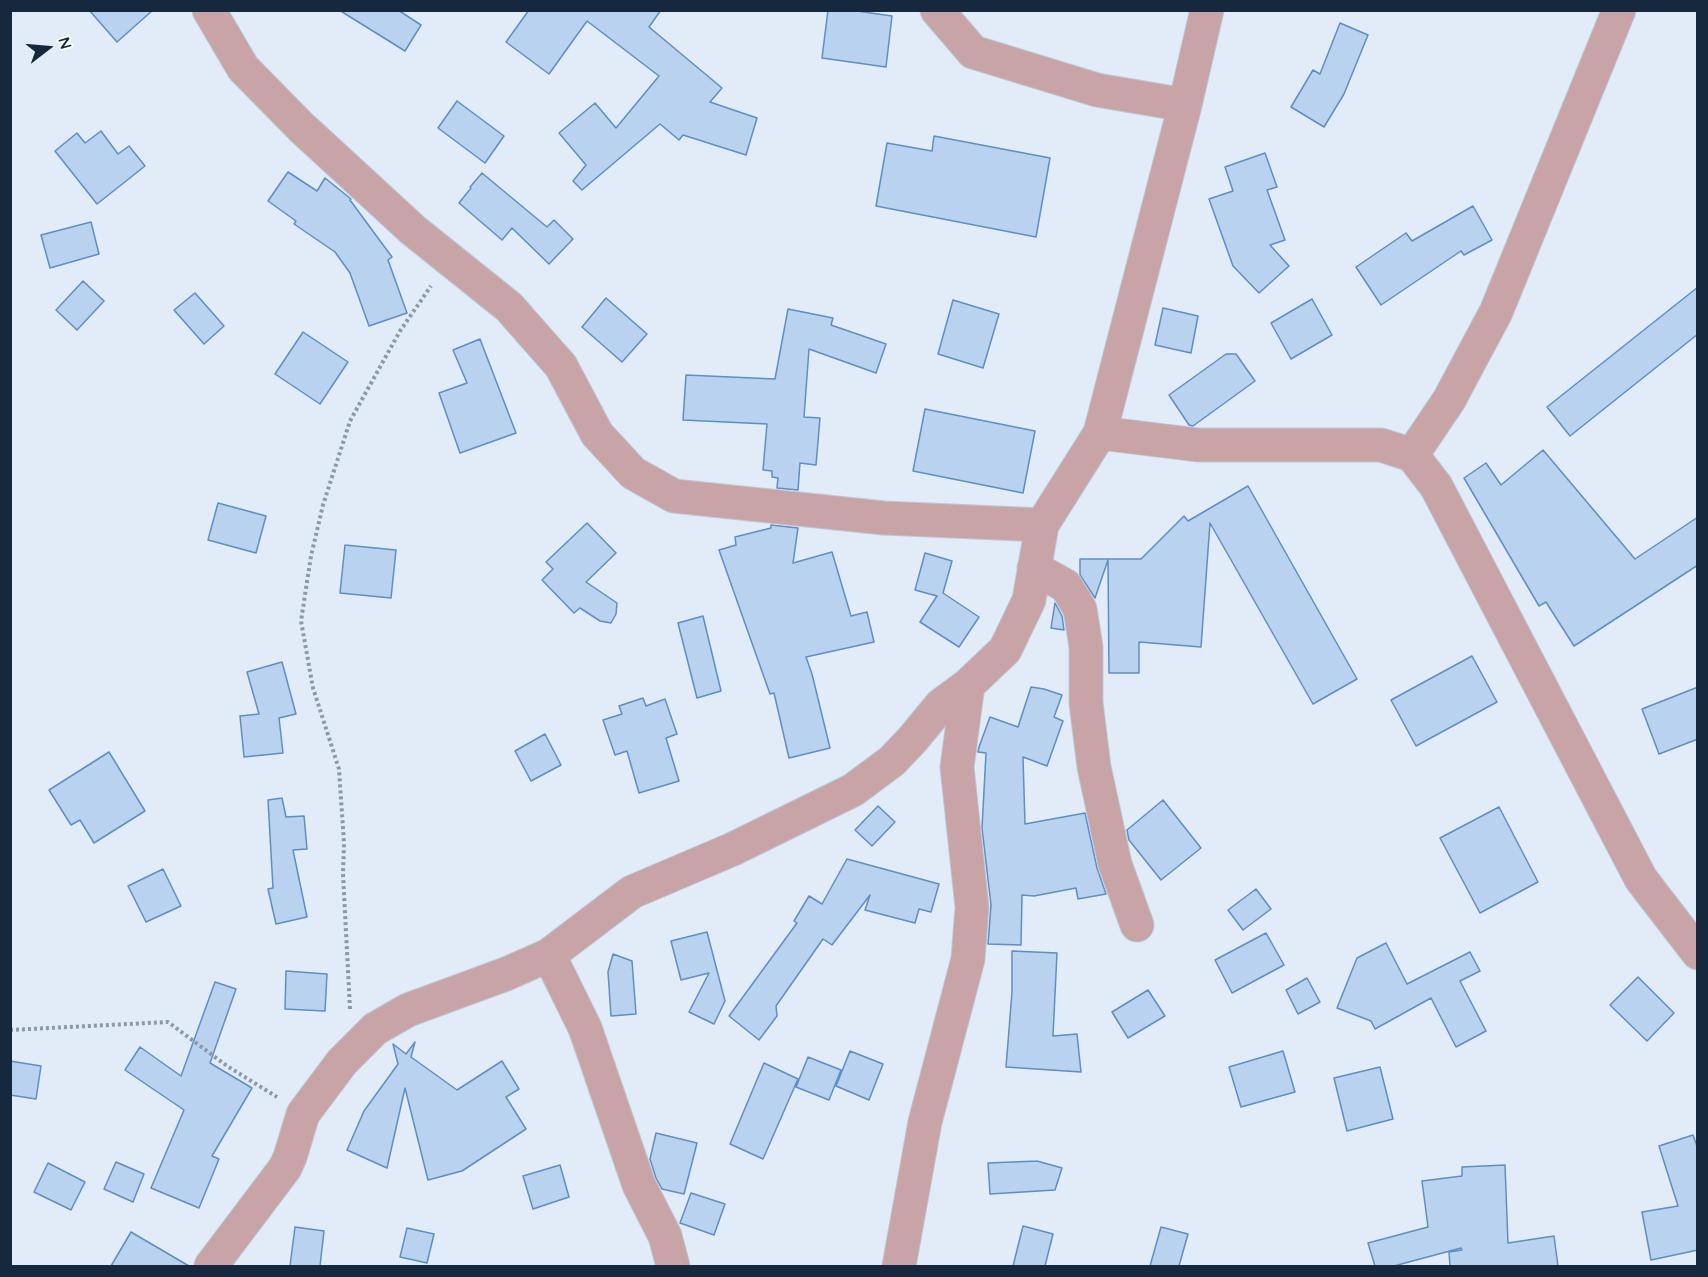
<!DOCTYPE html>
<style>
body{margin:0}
#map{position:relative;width:1708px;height:1277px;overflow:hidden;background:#e2ecf8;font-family:Quicksand,sans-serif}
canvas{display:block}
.frame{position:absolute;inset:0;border:12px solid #15283e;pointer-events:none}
.north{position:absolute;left:18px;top:18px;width:60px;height:60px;-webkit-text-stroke:4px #fff;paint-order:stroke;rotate:74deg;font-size:16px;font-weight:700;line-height:24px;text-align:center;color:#15283e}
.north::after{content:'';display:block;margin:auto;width:21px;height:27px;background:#15283e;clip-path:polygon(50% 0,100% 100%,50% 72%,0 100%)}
</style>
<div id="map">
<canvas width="1708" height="1277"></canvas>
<div class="frame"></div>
<div class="north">N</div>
</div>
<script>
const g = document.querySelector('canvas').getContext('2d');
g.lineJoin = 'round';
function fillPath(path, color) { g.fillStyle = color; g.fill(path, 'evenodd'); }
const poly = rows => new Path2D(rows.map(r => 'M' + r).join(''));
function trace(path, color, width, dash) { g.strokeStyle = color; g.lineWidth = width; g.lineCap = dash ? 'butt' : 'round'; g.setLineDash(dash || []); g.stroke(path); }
const building = poly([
 [89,10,153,10,117,42,89,10],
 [339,10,398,10,421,25,405,51,339,10],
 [529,10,661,10,649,27,722,88,710,102,757,118,746,155,683,135,679,140,660,124,582,190,573,181,586,165,559,133,595,103,616,128,659,76,587,21,549,74,506,42,529,10],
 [828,10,850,10,892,16,886,67,822,58,828,10],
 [1340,23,1368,35,1344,94,1324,127,1291,107,1313,70,1320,74,1340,23],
 [457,101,504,136,485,163,438,128,457,101],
 [101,131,118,154,129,146,145,166,97,204,55,151,77,133,85,143,101,131],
 [934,136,1050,158,1036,237,876,206,887,143,932,151,934,136],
 [1265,153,1277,187,1267,190,1285,240,1270,245,1289,266,1259,293,1233,266,1209,199,1233,191,1225,167,1265,153],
 [288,172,317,191,325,178,351,199,350,200,392,257,388,260,407,313,369,326,350,273,335,252,294,224,296,221,268,201,288,172],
 [482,173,547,227,554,220,573,239,549,264,512,228,502,240,459,203,471,188,470,187,482,173],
 [1473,206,1492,240,1464,255,1461,251,1381,305,1356,267,1406,233,1412,241,1473,206],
 [91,222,99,254,50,268,41,235,91,222],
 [83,281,104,301,77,330,56,310,83,281],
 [1698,287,1698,334,1570,436,1547,407,1698,287],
 [195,293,224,326,204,344,174,310,195,293],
 [606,298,647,334,622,362,582,327,606,298],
 [1312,299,1332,335,1291,359,1271,323,1312,299],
 [953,300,999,314,983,368,938,354,953,300],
 [1163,308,1198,316,1191,353,1155,345,1163,308],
 [788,309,833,318,831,325,886,344,876,373,809,349,804,417,820,418,816,465,800,463,798,490,777,488,778,478,772,477,772,471,763,470,767,424,683,420,686,375,775,379,788,309],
 [303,332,348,362,320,404,275,374,303,332],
 [480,339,516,433,460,453,439,393,467,383,453,350,480,339],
 [1226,354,1236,354,1255,381,1193,426,1189,425,1169,395,1226,354],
 [925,409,1035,431,1023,493,913,471,925,409],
 [1543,450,1635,559,1698,517,1698,565,1574,646,1546,602,1539,606,1464,478,1486,463,1501,485,1543,450],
 [1248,486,1357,679,1313,704,1210,523,1201,647,1139,642,1139,673,1109,673,1108,560,1095,598,1080,575,1080,559,1141,559,1184,516,1188,521,1248,486],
 [218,503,266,516,256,553,208,540,218,503],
 [587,523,616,553,586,582,617,603,616,614,611,623,600,621,580,608,574,613,542,580,553,569,546,562,587,523],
 [771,525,798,528,793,563,832,552,851,616,867,612,874,642,806,657,812,674,830,748,789,758,774,693,770,694,719,550,736,545,735,537,771,528,771,525],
 [345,545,396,550,391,598,340,593,345,545],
 [925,553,952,561,943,593,979,617,959,647,920,622,937,596,915,590,925,553],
 [1055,603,1062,616,1064,630,1051,628,1055,603],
 [703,616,721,691,697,698,678,623,703,616],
 [1472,656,1497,702,1416,746,1391,700,1472,656],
 [282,662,296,714,279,718,283,753,244,757,240,716,259,714,247,672,282,662],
 [1031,687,1044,689,1062,695,1054,717,1063,721,1047,766,1023,757,1025,824,1085,813,1097,868,1106,894,1078,899,1076,888,1034,896,1022,895,1021,945,988,944,991,905,982,828,986,753,978,752,979,747,990,717,1018,727,1031,687],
 [1698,687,1698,739,1659,754,1642,709,1698,687],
 [643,698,646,706,665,699,677,734,666,738,679,781,639,793,627,751,615,755,603,720,622,714,619,706,643,698],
 [545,734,561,765,531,781,515,751,545,734],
 [109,752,145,811,94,843,80,820,71,825,49,790,109,752],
 [282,798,286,817,304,816,307,849,293,850,307,917,276,924,268,889,273,888,268,800,282,798],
 [1163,800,1201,848,1161,880,1129,840,1127,830,1163,800],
 [878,806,895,822,872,846,855,830,878,806],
 [1499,807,1538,882,1480,913,1440,838,1499,807],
 [847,859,939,884,931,912,919,909,915,923,865,910,870,895,832,945,823,939,776,1006,777,1016,759,1040,729,1016,797,923,794,921,809,896,822,904,847,859],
 [163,869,181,906,146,922,128,886,163,869],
 [1256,889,1271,909,1243,930,1228,910,1256,889],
 [707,932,725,1001,714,1024,689,1012,709,973,681,980,671,941,707,932],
 [1266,933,1284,965,1232,993,1215,960,1266,933],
 [1386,943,1407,984,1470,952,1480,971,1460,981,1486,1031,1456,1047,1431,998,1375,1029,1371,1021,1337,1008,1357,958,1386,943],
 [1012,951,1057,953,1053,1036,1077,1034,1081,1072,1006,1067,1012,992,1012,951],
 [613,954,632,961,636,1014,611,1016,608,972,613,954],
 [286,971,327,974,325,1011,285,1009,286,971],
 [1638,977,1674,1013,1647,1041,1610,1005,1638,977],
 [1307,978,1320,1002,1298,1014,1286,990,1307,978],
 [215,982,236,989,210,1063,252,1088,212,1156,219,1159,199,1208,151,1188,184,1110,125,1070,140,1047,181,1076,215,982],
 [1148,990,1165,1016,1128,1038,1112,1012,1148,990],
 [415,1042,411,1057,457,1090,502,1061,519,1089,506,1097,526,1129,462,1171,428,1180,405,1088,387,1168,347,1150,364,1111,398,1064,393,1044,406,1054,415,1042],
 [850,1051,883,1064,869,1100,836,1086,850,1051],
 [1283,1051,1295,1092,1241,1107,1229,1067,1283,1051],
 [808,1057,841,1070,829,1100,796,1087,808,1057],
 [10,1061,41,1066,36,1099,10,1095,10,1061],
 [764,1063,798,1079,763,1159,730,1144,764,1063],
 [1380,1067,1393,1119,1347,1131,1334,1078,1380,1067],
 [656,1133,697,1143,684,1194,662,1189,656,1178,650,1159,656,1133],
 [1693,1135,1698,1149,1698,1250,1651,1260,1642,1212,1678,1206,1659,1146,1693,1135],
 [1037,1161,1062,1168,1055,1190,990,1194,988,1163,1037,1161],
 [116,1162,144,1174,133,1202,104,1189,116,1162],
 [48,1163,85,1182,71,1210,34,1192,48,1163],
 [560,1165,569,1197,533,1209,523,1176,560,1165],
 [1505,1165,1508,1243,1554,1236,1558,1266,1450,1266,1449,1252,1462,1250,1461,1248,1394,1266,1375,1266,1368,1243,1428,1227,1422,1181,1462,1176,1462,1167,1505,1165],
 [691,1193,725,1204,714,1235,680,1223,691,1193],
 [1023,1226,1053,1234,1045,1266,1013,1266,1023,1226],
 [295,1227,324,1231,320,1266,290,1266,295,1227],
 [1161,1227,1188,1234,1179,1266,1150,1266,1161,1227],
 [407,1228,434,1234,427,1263,400,1257,407,1228],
 [131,1232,189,1266,111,1266,131,1232]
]);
const path = poly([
 [350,1009,343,874,344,843,339,769,313,688,301,621,311,556,323,505,350,421,400,331,431,286],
 [10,1030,168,1022,227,1066,277,1097]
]);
const street = poly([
 [209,10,243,68,301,127,413,230,509,307,561,366,597,434,633,473,674,496,884,518,1042,525],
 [937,10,973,52,1097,90,1185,105],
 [1100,433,1198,445,1381,445,1412,455,1436,486,1641,879,1698,953],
 [1412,455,1449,400,1496,312,1619,10],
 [1034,568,1066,586,1080,609,1086,647,1086,703,1094,767,1115,864,1137,925],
 [549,955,585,1028,639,1185,665,1236,673,1266],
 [211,1266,285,1168,290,1157,303,1114,342,1062,375,1029,408,1010,506,974,549,955,632,892,733,849,853,790,892,761,912,740,941,705,968,685,1005,650,1029,600,1042,525,1100,433,1185,105,1207,10],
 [899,1266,925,1122,968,959,972,907,957,767,968,685]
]);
fillPath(building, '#b8d2ef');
trace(building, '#5e8ec3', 1.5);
trace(street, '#bdc9d7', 35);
trace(path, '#8b99a9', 4, [3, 3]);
trace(street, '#c8a4a7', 33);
</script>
